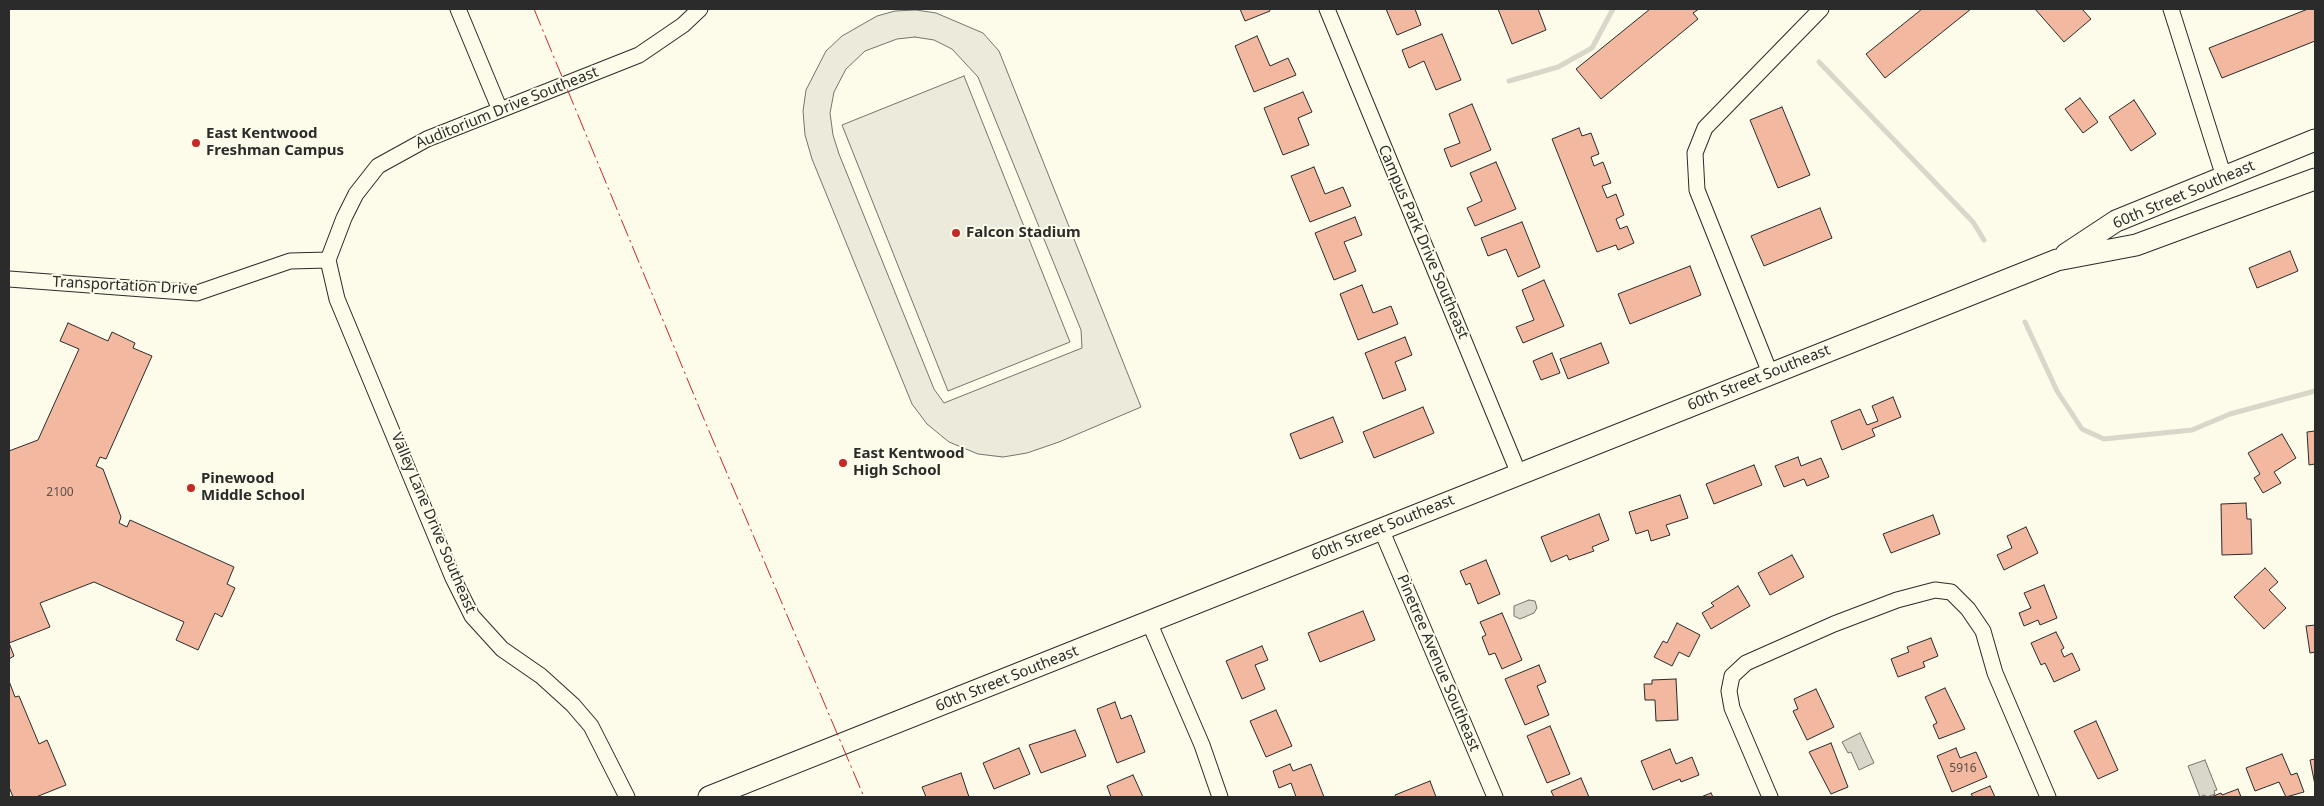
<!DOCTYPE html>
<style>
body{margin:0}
#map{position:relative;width:2324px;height:806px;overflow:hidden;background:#fdfbea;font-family:"Noto Sans",sans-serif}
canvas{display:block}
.frame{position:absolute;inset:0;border:10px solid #2b2b2b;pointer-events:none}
</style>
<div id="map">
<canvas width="2324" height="806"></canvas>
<div class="frame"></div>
</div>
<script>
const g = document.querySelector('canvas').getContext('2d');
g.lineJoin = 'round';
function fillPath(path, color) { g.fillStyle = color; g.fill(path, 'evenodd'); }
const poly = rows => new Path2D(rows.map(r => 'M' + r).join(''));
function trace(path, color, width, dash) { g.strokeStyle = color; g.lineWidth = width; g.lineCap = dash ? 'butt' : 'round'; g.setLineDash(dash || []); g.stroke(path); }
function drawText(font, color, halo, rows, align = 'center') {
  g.font = font + ' "Noto Sans",sans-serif'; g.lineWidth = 4; g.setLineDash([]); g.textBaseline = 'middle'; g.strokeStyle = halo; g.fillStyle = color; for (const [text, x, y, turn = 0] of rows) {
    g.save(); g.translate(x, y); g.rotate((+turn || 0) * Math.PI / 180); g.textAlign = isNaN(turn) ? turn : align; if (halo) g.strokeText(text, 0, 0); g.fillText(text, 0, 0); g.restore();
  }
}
const green = poly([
 [916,10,936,13,983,33,999,51,1141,407,1059,442,1027,453,1003,457,978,454,949,442,927,424,912,404,812,159,805,135,803,111,806,90,826,51,842,36,877,16,895,11,916,10],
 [915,37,934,40,952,49,978,77,1081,330,1082,348,944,403,934,389,839,154,833,135,830,113,834,92,846,69,865,51,897,39,915,37],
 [964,76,1070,342,948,391,842,125,964,76]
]);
const water = poly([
 [1529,600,1535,601,1537,608,1534,613,1520,619,1514,616,1514,606,1529,600],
 [1860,733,1874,763,1859,770,1851,752,1848,753,1842,742,1860,733],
 [2205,760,2217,790,2214,791,2215,794,2207,797,2204,795,2200,797,2188,766,2205,760]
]);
const stream = poly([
 [1819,62,1973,222,1984,240],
 [1509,81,1558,67,1592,48,1613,9],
 [2025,322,2057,391,2082,429,2104,439,2192,430,2230,414,2315,391]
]);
const building = poly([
 [1240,9,1269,9,1270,11,1245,21,1240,9],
 [1386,9,1415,9,1421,25,1397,35,1386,9],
 [1498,9,1538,9,1546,30,1512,44,1498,9],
 [1650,9,1699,9,1693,13,1698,19,1601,99,1576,69,1650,9],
 [1922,9,1971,9,1885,78,1866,54,1922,9],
 [2035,9,2082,9,2091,19,2064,42,2035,9],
 [2308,9,2315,9,2315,41,2222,78,2209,48,2308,9],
 [1442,34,1461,80,1436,90,1424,61,1409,68,1402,50,1442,34],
 [1257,36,1270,66,1288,58,1296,75,1254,92,1235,46,1257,36],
 [1303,92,1312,112,1298,118,1309,145,1283,155,1264,108,1303,92],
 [2080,98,2098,122,2083,133,2065,109,2080,98],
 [2134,100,2156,134,2131,151,2109,117,2134,100],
 [1472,104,1491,150,1451,167,1444,149,1460,143,1449,114,1472,104],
 [1782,107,1810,175,1778,188,1750,120,1782,107],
 [1579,128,1582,136,1591,133,1599,154,1591,157,1594,166,1603,162,1611,183,1602,186,1607,198,1616,194,1624,215,1616,219,1620,229,1627,226,1634,243,1618,250,1616,245,1597,252,1552,139,1579,128],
 [1496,162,1516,209,1475,226,1467,208,1482,201,1470,173,1496,162],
 [1314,167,1325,194,1343,187,1351,206,1310,222,1291,176,1314,167],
 [1820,208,1832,238,1764,266,1751,236,1820,208],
 [1355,217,1362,235,1344,242,1356,271,1334,280,1315,233,1355,217],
 [1522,222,1540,267,1518,277,1506,249,1488,256,1481,238,1522,222],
 [2290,251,2298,271,2257,288,2249,268,2290,251],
 [1690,266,1701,295,1630,324,1618,294,1690,266],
 [1544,280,1564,326,1523,343,1516,327,1534,320,1522,290,1544,280],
 [1362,285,1373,313,1391,306,1398,324,1358,340,1340,294,1362,285],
 [68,323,108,341,112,332,135,343,133,348,152,356,106,459,100,457,96,466,103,469,121,517,119,523,127,527,130,520,234,567,227,584,235,588,222,617,215,613,198,650,176,640,184,622,94,582,40,603,50,627,9,643,9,451,38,440,79,349,60,341,68,323],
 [1405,337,1412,355,1395,362,1406,390,1383,399,1365,353,1405,337],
 [1601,343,1609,363,1568,379,1560,359,1601,343],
 [1552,353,1560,373,1541,380,1533,361,1552,353],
 [1893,397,1901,417,1872,429,1875,436,1842,450,1831,421,1860,409,1867,425,1878,421,1872,406,1893,397],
 [1423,407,1434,433,1374,458,1363,432,1423,407],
 [1333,417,1343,442,1300,459,1290,434,1333,417],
 [2315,431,2315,464,2309,465,2307,432,2315,431],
 [2282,434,2296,458,2274,472,2281,483,2263,493,2254,478,2260,474,2248,453,2282,434],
 [1798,457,1801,466,1821,458,1829,477,1807,486,1804,479,1784,487,1775,466,1798,457],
 [1754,465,1762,485,1714,504,1706,484,1754,465],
 [1680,495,1688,518,1666,525,1670,535,1651,541,1648,530,1636,534,1629,512,1680,495],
 [2246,503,2247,519,2251,519,2252,554,2222,555,2221,504,2246,503],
 [1599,514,1609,540,1592,547,1594,551,1569,560,1567,555,1551,562,1541,537,1599,514],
 [1933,515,1940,534,1891,553,1883,534,1933,515],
 [2026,527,2038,553,2004,570,1997,555,2012,548,2007,536,2026,527],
 [1792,555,1804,577,1770,595,1758,573,1792,555],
 [1486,560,1500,594,1478,604,1470,583,1466,585,1460,571,1486,560],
 [2265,568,2278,582,2269,590,2286,608,2264,629,2234,597,2265,568],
 [2044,585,2057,618,2040,625,2038,620,2024,626,2019,613,2031,608,2024,593,2044,585],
 [1738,586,1750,606,1711,629,1702,613,1714,606,1711,603,1738,586],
 [1363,611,1375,640,1320,662,1308,633,1363,611],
 [1502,613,1522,660,1502,669,1495,653,1489,655,1482,637,1486,635,1480,622,1502,613],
 [1677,623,1700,635,1689,657,1679,652,1672,666,1654,657,1663,641,1667,643,1677,623],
 [2315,625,2315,652,2310,653,2306,626,2315,625],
 [2056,632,2064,648,2061,650,2064,657,2072,653,2080,670,2054,682,2045,663,2041,665,2031,643,2056,632],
 [1931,638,1938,656,1923,662,1925,667,1898,677,1891,659,1909,652,1907,647,1931,638],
 [9,643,14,656,9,659,9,643],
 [1262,646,1268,660,1255,665,1265,689,1242,699,1226,661,1262,646],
 [1539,665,1546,682,1537,686,1549,715,1525,725,1505,679,1539,665],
 [1676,679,1678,720,1656,721,1655,700,1645,700,1644,684,1652,684,1652,680,1676,679],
 [9,681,15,697,19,696,39,744,47,740,66,785,36,797,13,797,9,787,9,681],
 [1945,688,1965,729,1939,739,1933,725,1937,723,1925,697,1945,688],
 [1816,689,1834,727,1807,740,1793,711,1798,709,1794,699,1816,689],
 [1115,702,1121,719,1131,715,1145,752,1117,763,1097,709,1115,702],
 [1276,710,1292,746,1266,757,1250,721,1276,710],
 [2096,721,2118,770,2098,779,2074,731,2096,721],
 [1550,726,1570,774,1547,783,1527,736,1550,726],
 [1075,730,1086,756,1041,773,1029,745,1075,730],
 [1831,743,1848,787,1831,794,1809,752,1831,743],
 [1019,748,1030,774,994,789,983,763,1019,748],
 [1956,748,1960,758,1976,752,1987,777,1952,792,1937,756,1956,748],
 [1670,749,1676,764,1692,757,1699,775,1681,782,1680,779,1653,790,1641,761,1670,749],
 [2282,754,2291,775,2297,773,2304,792,2286,797,2279,782,2255,791,2246,768,2282,754],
 [2315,759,2315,785,2310,760,2315,759],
 [1290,764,1293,771,1311,764,1324,797,1296,797,1291,783,1279,788,1273,771,1290,764],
 [961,773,969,797,926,797,922,787,961,773],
 [1133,775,1143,797,1111,797,1107,786,1133,775],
 [1581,778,1589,797,1554,797,1551,791,1581,778],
 [1430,781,1436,797,1396,797,1395,795,1430,781],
 [1990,786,1995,797,1973,797,1971,794,1990,786],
 [2238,789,2241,797,2211,797,2221,793,2222,795,2238,789],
 [1711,793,1713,797,1701,797,1711,793]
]);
const street = poly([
 [458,9,500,110],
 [1327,9,1519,474],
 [2171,9,2224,177],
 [328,260,337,299,453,578,472,616,502,649,541,676,573,705,591,726,627,797],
 [328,260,344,218,356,194,378,166,427,139,639,55,683,25,700,9],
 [9,279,197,293,290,261,328,260],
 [1770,373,1697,190,1695,153,1705,128,1821,9],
 [1381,529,1495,797],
 [1149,622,1202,745,1220,797],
 [1770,797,1732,708,1729,691,1732,676,1746,663,1834,624,1897,600,1935,590,1951,592,1968,609,1983,631,1995,673,2048,797]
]);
const secondary = poly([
 [2066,254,2116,221,2315,140],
 [709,797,2057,260,2136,245,2315,179]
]);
const power = poly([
 [534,9,701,412,864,797]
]);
const markers = [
 [196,143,5,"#c62828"],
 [956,233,5,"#c62828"],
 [843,463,5,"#c62828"],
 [191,488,5,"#c62828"]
];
const numberNames = [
 ["2100",60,493],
 ["5916",1963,769]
];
const streetNames = [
 ["Auditorium Drive Southeast",507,108,-22],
 ["60th Street Southeast",2184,195,-23],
 ["Campus Park Drive Southeast",1423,242,67],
 ["Transportation Drive",125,286,3],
 ["60th Street Southeast",1759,378,-22],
 ["Valley Lane Drive Southeast",433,523,67],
 ["60th Street Southeast",1383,528,-22],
 ["Pinetree Avenue Southeast",1438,663,67],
 ["60th Street Southeast",1007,679,-22]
];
const poiNames = [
 ["East Kentwood",206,134],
 ["Freshman Campus",206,151],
 ["Falcon Stadium",966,233],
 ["East Kentwood",853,454],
 ["High School",853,471],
 ["Pinewood",201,479],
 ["Middle School",201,496]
];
fillPath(green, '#ecebdb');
trace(green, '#74746e', 1);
fillPath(water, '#d8d7c9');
trace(water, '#74746e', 1);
trace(stream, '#d8d7c9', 5);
fillPath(building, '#f2b8a0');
trace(building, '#2b2b2b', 1);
trace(street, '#2b2b2b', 17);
trace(secondary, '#2b2b2b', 23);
trace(street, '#fdfbea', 15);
trace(secondary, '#fdfbea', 21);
trace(power, '#c62828', 1, [18, 4, 2.5, 4]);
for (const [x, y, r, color] of markers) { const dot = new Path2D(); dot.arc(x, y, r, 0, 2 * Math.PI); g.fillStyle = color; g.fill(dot); trace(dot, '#fdfbea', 2); }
drawText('12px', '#5d4e48', null, numberNames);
drawText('15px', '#2b2b2b', '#fdfbea', streetNames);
drawText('bold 15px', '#2b2b2b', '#fdfbea', poiNames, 'left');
</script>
